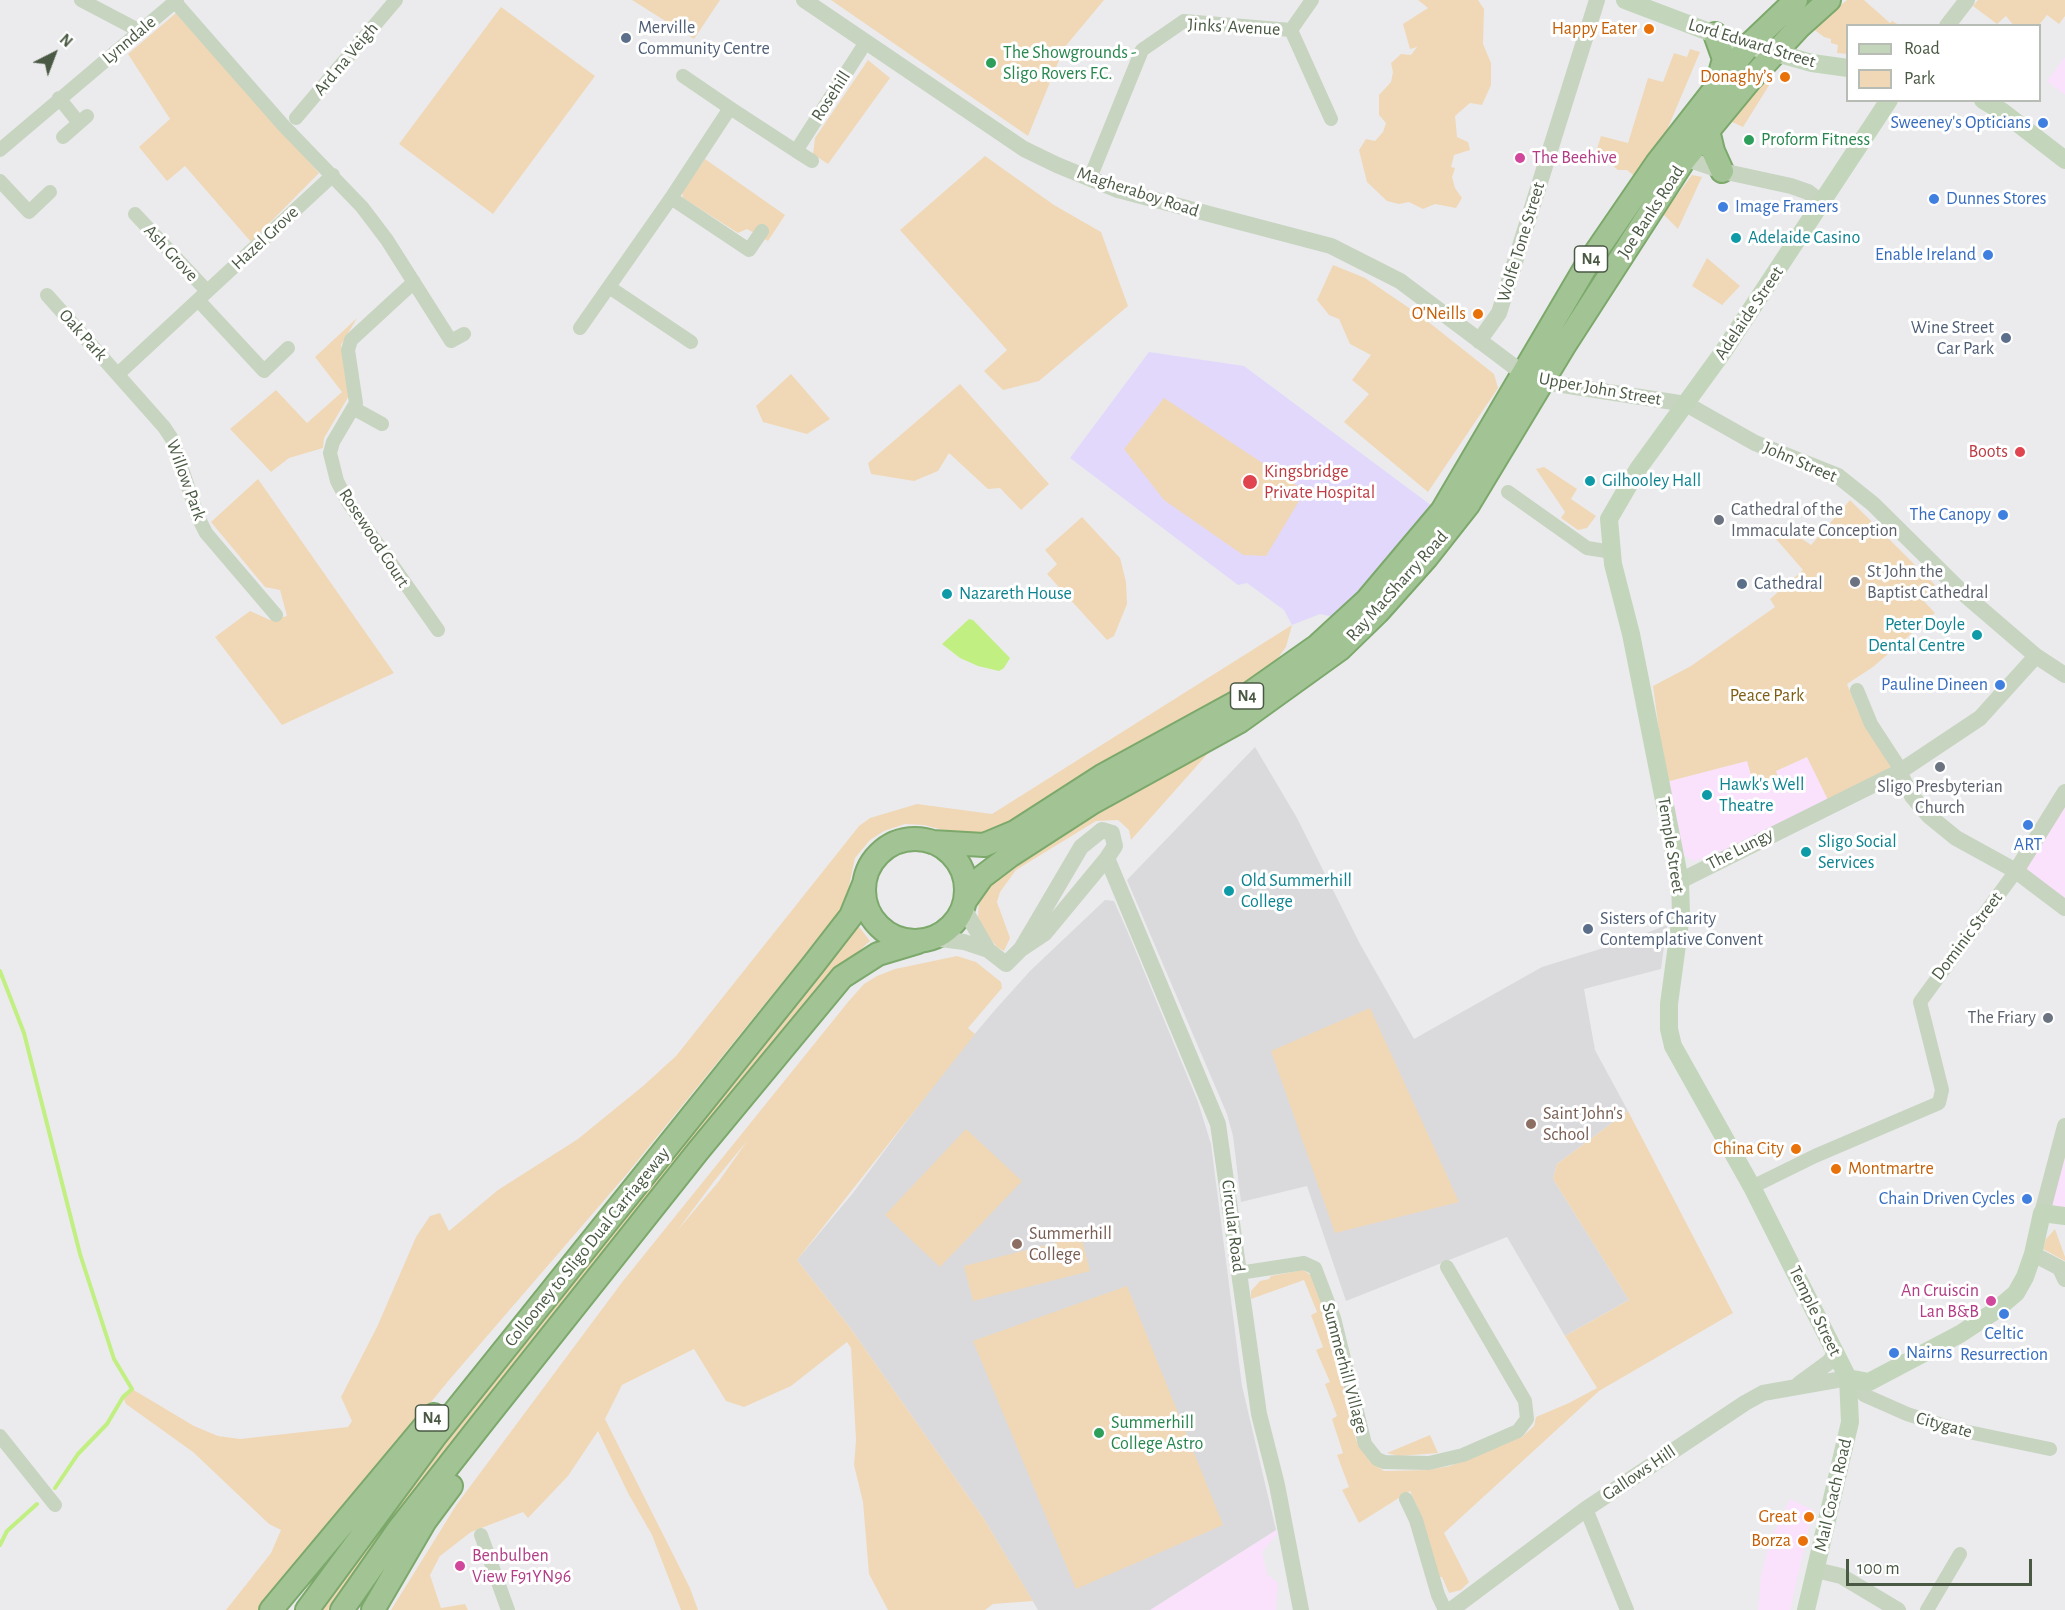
<!DOCTYPE html>
<meta charset="utf-8">
<style>
body{margin:0}
#map{position:relative;width:2065px;height:1610px;overflow:hidden;background:#ebebee;font-family:"Alegreya Sans",sans-serif}
canvas{display:block}
.legend{position:absolute;left:1846px;top:24px;width:195px;height:78px;box-sizing:border-box;background:#fff;border:2px solid #b7bdb4;margin:0;padding:8px 10px;list-style:none;font-size:18px;color:#4a5943}
.legend li{display:flex;align-items:center;gap:12px;height:30px}
.legend b{width:30px;border:2px solid #b7bdb4}
.north{position:absolute;left:24px;top:24px;width:60px;height:60px;-webkit-text-stroke:4px #fff;paint-order:stroke;rotate:42deg;font-size:16px;font-weight:700;line-height:24px;text-align:center;color:#4a5943}
.north::after{content:'';display:block;margin:auto;width:21px;height:27px;background:#4a5943;clip-path:polygon(50% 0,100% 100%,50% 72%,0 100%)}
.scale{position:absolute;left:1846px;top:1559px;width:186px;height:27px;box-sizing:border-box;border:3px solid #4a5943;border-top:0;padding-left:8px;font-size:18px;line-height:21px;white-space:nowrap;color:#4a5943;-webkit-text-stroke:4px #fff;paint-order:stroke}
</style>
<div id="map">
<canvas width="2065" height="1610"></canvas>
<ul class="legend">
<li><b style="height:8px;background:#c3d6bc"></b>Road</li>
<li><b style="height:16px;background:#f0d8b6"></b>Park</li>
</ul>
<div class="north">N</div>
<div class="scale">100 m</div>
</div>
<script>
const g = document.querySelector('canvas').getContext('2d');
g.lineJoin = 'round';
function fillPath(path, color) { g.fillStyle = color; g.fill(path, 'evenodd'); }
const poly = rows => new Path2D(rows.map(r => 'M' + r).join(''));
function trace(path, color, width, dash) { g.strokeStyle = color; g.lineWidth = width; g.lineCap = dash ? 'butt' : 'round'; g.setLineDash(dash || []); g.stroke(path); }
function drawText(font, color, halo, rows, align = 'center') {
  g.font = font + ' "Alegreya Sans",sans-serif'; g.lineWidth = 6; g.setLineDash([]); g.textBaseline = 'middle'; g.strokeStyle = halo; g.fillStyle = color; for (const [text, x, y, turn = 0] of rows) {
    g.save(); g.translate(x, y); g.rotate((+turn || 0) * Math.PI / 180); g.textAlign = isNaN(turn) ? turn : align; if (halo) g.strokeText(text, 0, 0); g.fillText(text, 0, 0); g.restore();
  }
}
const commercial = poly([
 [2065,57,2065,95,2047,81],
 [1808,757,1829,802,1709,857,1693,861,1684,855,1666,782,1747,761,1755,791,1776,771],
 [2065,803,2065,903,2022,871],
 [2065,1142,2065,1210,2049,1206],
 [1790,1499,1813,1510,1790,1610,1758,1610,1761,1576,1770,1540],
 [1276,1530,1278,1533,1262,1552,1267,1574,1278,1583,1276,1610,1150,1610]
]);
const education = poly([
 [1255,747,1297,818,1360,944,1414,1039,1542,967,1623,942,1667,925,1661,969,1584,989,1595,1050,1628,1111,1557,1164,1553,1179,1629,1300,1565,1336,1507,1237,1346,1301,1307,1186,1241,1202,1233,1136,1227,1114,1127,880],
 [1105,900,1114,901,1129,935,1198,1102,1211,1144,1242,1386,1276,1530,1150,1610,1038,1610,984,1519,851,1329,797,1260,853,1193,950,1063,995,1010,1030,971]
]);
const medical = poly([
 [1149,352,1244,366,1432,506,1399,548,1334,617,1320,614,1292,625,1284,610,1247,583,1238,585,1070,458]
]);
const green = poly([
 [632,0,720,0,694,39],
 [831,0,1104,0,1064,48,1028,136],
 [1478,0,1484,9,1483,44,1491,63,1491,85,1482,105,1470,103,1455,116,1457,137,1468,142,1470,150,1454,155,1451,167,1455,168,1452,177,1455,188,1462,198,1456,208,1435,204,1423,209,1409,202,1399,204,1387,201,1367,182,1359,150,1366,139,1375,141,1383,132,1386,123,1379,115,1379,95,1391,82,1393,72,1391,63,1401,54,1411,55,1417,47,1410,49,1403,24,1428,8,1418,0],
 [1847,0,1864,0,1890,23,1892,21,1899,25,1848,26,1847,54,1837,53,1838,45,1831,43,1831,39,1824,37,1812,28],
 [1978,0,2065,0,2065,16,2059,24,2047,15,2039,25,2014,26,2006,16,1997,24,1973,6],
 [501,7,595,76,493,214,399,144],
 [176,13,319,173,251,242,185,166,167,181,139,147,170,119,128,54],
 [1690,49,1700,52,1667,130,1634,176,1627,170,1618,170,1596,152,1601,136,1628,143,1648,78,1663,82,1674,53,1687,57],
 [868,60,890,78,828,164,813,154,815,138],
 [1769,77,1773,79,1743,127,1730,121],
 [985,156,1054,205,1101,232,1128,306,1039,381,1003,390,984,371,1007,350,900,230],
 [705,159,785,215,768,241,747,229,738,233,683,198,682,192],
 [1692,175,1702,177,1678,229,1663,214],
 [1707,258,1740,286,1722,305,1692,286],
 [1333,265,1365,278,1421,316,1494,374,1498,388,1428,492,1344,422,1369,394,1352,380,1371,355,1350,344,1339,319,1329,315,1317,300],
 [357,318,341,345,350,394,324,438,323,448,289,458,271,472,230,429,276,390,307,423,342,392,315,357],
 [791,374,830,419,807,434,763,422,756,406],
 [960,384,1049,484,1021,510,1000,488,988,489,949,453,938,471,914,481,871,474,868,463],
 [1164,398,1305,491,1266,556,1243,555,1164,500,1124,449],
 [1544,467,1577,489,1571,499,1596,516,1587,528,1578,530,1561,518,1565,512,1536,469],
 [258,479,394,673,282,725,215,637,250,611,270,620,287,616,280,590,265,587,211,522],
 [1850,500,1935,585,1922,599,1935,613,1873,667,1847,684,1858,711,1893,766,1829,802,1807,757,1776,771,1779,780,1756,792,1747,761,1666,782,1653,686,1691,666,1775,607,1770,599,1803,570,1776,539,1786,528,1811,545],
 [1082,517,1120,558,1126,582,1127,604,1114,636,1107,640,1047,574,1057,564,1045,550],
 [1292,625,1286,647,1264,677,1040,808,988,834,966,836,924,825,905,824,884,831,870,840,855,858,845,905,626,1175,450,1379,259,1610,226,1610,271,1553,281,1530,269,1524,193,1452,126,1404,123,1397,132,1389,194,1426,218,1436,240,1439,348,1427,352,1421,341,1397,377,1327,416,1237,430,1216,440,1213,449,1231,498,1190,578,1139,643,1086,676,1056,859,826,870,818,917,804,992,814],
 [1219,741,1131,840,1129,830,1118,820,1096,821,1016,870,1000,892,997,902,1010,938,1004,951,997,947,984,931,978,917,979,901,989,882,1049,838],
 [857,924,870,941,832,976,332,1610,322,1610,450,1431],
 [957,956,976,962,1001,982,1002,988,968,1028,975,1034,797,1260,851,1329,984,1519,1033,1601,993,1604,985,1610,888,1610,869,1574,863,1502,854,1465,856,1440,851,1348,847,1342,791,1386,744,1407,726,1401,694,1349,622,1385,605,1419,690,1588,698,1610,681,1610,652,1535,628,1493,598,1431,568,1476,528,1518,523,1512,471,1532,440,1556,430,1575,441,1608,465,1604,468,1610,391,1610,457,1504,623,1281,848,1002,864,984,877,976,895,969],
 [747,1141,719,1181,677,1231,715,1180],
 [1370,1008,1459,1202,1335,1233,1271,1051],
 [1628,1111,1733,1313,1599,1391,1444,1533,1469,1582,1461,1590,1449,1593,1442,1577,1437,1577,1417,1506,1410,1491,1359,1523,1342,1490,1349,1487,1337,1455,1343,1453,1332,1419,1337,1416,1325,1384,1330,1382,1316,1350,1323,1347,1311,1315,1317,1312,1304,1280,1251,1299,1251,1291,1260,1281,1269,1279,1271,1276,1303,1270,1312,1276,1330,1328,1356,1440,1371,1462,1384,1471,1428,1470,1450,1466,1522,1437,1534,1426,1536,1417,1569,1403,1597,1388,1565,1336,1629,1300,1553,1179,1557,1164],
 [966,1129,1022,1181,940,1267,885,1215],
 [2055,1229,2065,1257,2065,1261,2043,1249,2046,1239],
 [1081,1236,1090,1271,973,1301,964,1266],
 [1127,1286,1223,1525,1076,1589,973,1341],
 [1430,1435,1438,1453,1399,1456,1387,1453]
]);
const water = poly([
 [969,619,973,620,1010,658,1004,668,999,671,978,666,960,658,942,644]
]);
const stream = poly([
 [0,971,24,1033,80,1254,114,1359,132,1389,123,1397,107,1424,78,1454,55,1488],
 [0,1545,7,1531,37,1504]
]);
const minor = poly([
 [81,0,140,31],
 [175,2,283,125,362,207,387,240,451,341,464,334],
 [1291,30,1331,119],
 [683,76,730,108],
 [59,98,79,123],
 [296,118,396,0],
 [63,137,87,116],
 [0,150,177,0],
 [796,151,812,161],
 [1090,178,1142,50,1184,21,1291,30,1312,0],
 [0,181,29,212,50,192],
 [671,198,749,250,762,231],
 [135,214,207,291],
 [414,282,351,340,348,350,356,403,333,442,330,453,337,481,348,502,438,630],
 [609,287,691,342],
 [47,295,164,427,172,439,198,517,206,533,276,615],
 [198,300,264,371,288,348],
 [580,328,671,198,730,108,796,151,866,42],
 [118,374,333,175],
 [353,408,382,424],
 [1508,492,1587,548,1612,552],
 [1857,690,1871,724,1901,770],
 [1752,1187,1815,1156,1939,1103,1942,1090,1920,1002,2016,871],
 [1239,1273,1304,1263,1315,1268,1334,1318,1365,1444,1377,1459,1384,1462,1429,1463,1463,1455,1518,1431,1527,1419,1525,1401,1447,1267],
 [1848,1378,1864,1395,1907,1414,1954,1429,2050,1449],
 [0,1436,55,1505],
 [1406,1499,1416,1520,1438,1595,1445,1610],
 [1586,1509,1627,1610],
 [481,1535,508,1610],
 [1927,1610,1960,1554]
]);
const tertiary = poly([
 [804,0,1024,149,1057,165,1118,190,1331,246,1400,281,1524,374,1543,382,1686,404,1755,443,1838,476,1873,504,1965,595,2036,656,2065,675],
 [1947,26,1967,0],
 [1675,155,1722,171,1791,186,1808,192,1822,203],
 [1479,341,1499,313,1597,0],
 [1899,772,1912,796,1929,816,1956,838,2016,871,2065,908],
 [2016,871,2065,792],
 [1680,881,1899,772,1980,718,2036,656],
 [963,907,988,950],
 [933,938,964,942,988,950,1006,964,1021,949,1045,933,1107,858],
 [1021,949,1081,847,1102,830,1112,833,1115,846,1107,858,1218,1124,1259,1414,1277,1485,1301,1610],
 [2042,1213,2065,1126],
 [2033,1254,2060,1268,2065,1279],
 [1799,1384,1829,1362,1836,1353],
 [1816,1570,1841,1576,1898,1610],
 [1451,1610,1586,1509,1745,1403,1763,1393,1848,1378]
]);
const secondary = poly([
 [1625,0,1733,41,1812,63,1848,68],
 [1983,100,2003,112,2065,160],
 [1848,1378,1869,1382,1960,1334,1995,1311,2016,1293,2025,1277,2033,1254,2042,1213,2065,1216],
 [1806,1610,1850,1422,1848,1378,1752,1187,1673,1046,1669,1029,1669,1004,1681,915,1680,881,1631,634,1613,564,1609,519,1638,469,1723,352,1889,100]
]);
const trunk = poly([
 [1715,34,1724,59,1718,81],
 [1708,130,1713,151,1722,171],
 '864 890a51 51 0 1 1 102 0a51 51 0 1 1-102 0Z',
 [932,842,984,845,1015,832,1102,776,1239,701,1317,646,1367,600,1442,511,1585,268,1657,163,1750,44,1796,0],
 [965,901,982,877,1011,855,1093,802,1240,721,1340,649,1378,612,1427,557,1468,505,1564,346,1684,160,1750,80,1800,26,1829,0],
 [271,1610,434,1415],
 [307,1610,436,1435,813,965,851,916,864,884],
 [342,1610,398,1530,482,1423,698,1151,842,977,878,954,918,942],
 [373,1610,425,1521,451,1486]
]);
const markers = [
 [1649,29,6,"#e8710a"],
 [626,38,6,"#5c6f8a"],
 [991,63,6,"#2e9e5b"],
 [1785,77,6,"#e8710a"],
 [2043,123,6,"#3f7fe0"],
 [1749,140,6,"#2e9e5b"],
 [1520,158,6,"#d1479c"],
 [1934,199,6,"#3f7fe0"],
 [1723,207,6,"#3f7fe0"],
 [1736,238,6,"#0f9aa8"],
 [1988,255,6,"#3f7fe0"],
 [1478,314,6,"#e8710a"],
 [2006,338,6,"#5c6f8a"],
 [2020,452,6,"#e0444e"],
 [1590,481,6,"#0f9aa8"],
 [1250,482,8,"#e0444e"],
 [2003,515,6,"#3f7fe0"],
 [1719,520,6,"#6b7280"],
 [1855,582,6,"#6b7280"],
 [1742,584,6,"#5c6f8a"],
 [947,594,6,"#0f9aa8"],
 [1977,635,6,"#0f9aa8"],
 [2000,685,6,"#3f7fe0"],
 [1940,767,6,"#6b7280"],
 [1707,795,6,"#0f9aa8"],
 [2028,825,6,"#3f7fe0"],
 [1806,852,6,"#0f9aa8"],
 [1229,891,6,"#0f9aa8"],
 [1588,929,6,"#5c6f8a"],
 [2048,1018,6,"#6b7280"],
 [1531,1124,6,"#8d6e63"],
 [1796,1149,6,"#e8710a"],
 [1836,1169,6,"#e8710a"],
 [2027,1199,6,"#3f7fe0"],
 [1017,1244,6,"#8d6e63"],
 [1991,1301,6,"#d1479c"],
 [2004,1314,6,"#3f7fe0"],
 [1894,1353,6,"#3f7fe0"],
 [1099,1433,6,"#2e9e5b"],
 [1809,1517,6,"#e8710a"],
 [1803,1541,6,"#e8710a"],
 [460,1566,6,"#d1479c"]
];
const shields = [
 [1591,259,33],
 [1247,696,33],
 [432,1418,33]
];
const shieldNames = [
 ["N4",1591,259],
 ["N4",1247,696],
 ["N4",432,1418]
];
const streetNames = [
 ["Jinks' Avenue",1234,27,3],
 ["Lynndale",129,40,-40],
 ["Lord Edward Street",1752,43,17],
 ["Ard na Veigh",346,59,-50],
 ["Rosehill",831,96,-57],
 ["Magheraboy Road",1138,192,18],
 ["Joe Banks Road",1651,212,-57],
 ["Hazel Grove",265,238,-43],
 ["Wolfe Tone Street",1521,242,-73],
 ["Ash Grove",171,253,47],
 ["Adelaide Street",1749,313,-56],
 ["Oak Park",83,335,48],
 ["Upper John Street",1600,389,10],
 ["John Street",1800,462,23],
 ["Willow Park",186,480,70],
 ["Rosewood Court",374,538,57],
 ["Ray MacSharry Road",1397,586,-48],
 ["Temple Street",1671,845,81],
 ["The Lungy",1740,849,-27],
 ["Dominic Street",1967,936,-53],
 ["Circular Road",1233,1226,83],
 ["Collooney to Sligo Dual Carriageway",587,1247,-51],
 ["Temple Street",1815,1311,64],
 ["Summerhill Village",1345,1368,75],
 ["Citygate",1944,1425,15],
 ["Gallows Hill",1639,1473,-34],
 ["Mail Coach Road",1833,1495,-77]
];
const serviceNames = [
 ["Merville",638,28],
 ["Community Centre",638,49],
 ["Wine Street",1994,328,"right"],
 ["Car Park",1994,349,"right"],
 ["Cathedral",1754,584],
 ["Sisters of Charity",1600,919],
 ["Contemplative Convent",1600,940]
];
const foodNames = [
 ["Happy Eater",1637,29],
 ["Donaghy’s",1773,77],
 ["O'Neills",1466,314],
 ["China City",1784,1149],
 ["Montmartre",1848,1169,"left"],
 ["Great",1797,1517],
 ["Borza",1791,1541]
];
const leisureNames = [
 ["The Showgrounds -",1003,53],
 ["Sligo Rovers F.C.",1003,74],
 ["Proform Fitness",1761,140],
 ["Summerhill",1111,1423],
 ["College Astro",1111,1444]
];
const shopNames = [
 ["Sweeney's Opticians",2031,123],
 ["Dunnes Stores",1946,199,"left"],
 ["Image Framers",1735,207,"left"],
 ["Enable Ireland",1976,255],
 ["The Canopy",1991,515],
 ["Pauline Dineen",1988,685],
 ["ART",2028,845,"center"],
 ["Chain Driven Cycles",2015,1199],
 ["Celtic",2004,1334,"center"],
 ["Resurrection",2004,1355,"center"],
 ["Nairns",1906,1353,"left"]
];
const hotelNames = [
 ["The Beehive",1532,158],
 ["An Cruiscin",1979,1291,"right"],
 ["Lan B&B",1979,1312,"right"],
 ["Benbulben",472,1556],
 ["View F91YN96",472,1577]
];
const cultureNames = [
 ["Adelaide Casino",1748,238],
 ["Gilhooley Hall",1602,481],
 ["Nazareth House",959,594],
 ["Peter Doyle",1965,625,"right"],
 ["Dental Centre",1965,646,"right"],
 ["Hawk's Well",1719,785],
 ["Theatre",1719,806],
 ["Sligo Social",1818,842],
 ["Services",1818,863],
 ["Old Summerhill",1241,881],
 ["College",1241,902]
];
const healthNames = [
 ["Boots",2008,452],
 ["Kingsbridge",1264,472,"left"],
 ["Private Hospital",1264,493,"left"]
];
const worshipNames = [
 ["Cathedral of the",1731,510],
 ["Immaculate Conception",1731,531],
 ["St John the",1867,572],
 ["Baptist Cathedral",1867,593],
 ["Sligo Presbyterian",1940,787,"center"],
 ["Church",1940,808,"center"],
 ["The Friary",2036,1018,"right"]
];
const parkNames = [
 ["Peace Park",1767,696]
];
const educationNames = [
 ["Saint John's",1543,1114],
 ["School",1543,1135],
 ["Summerhill",1029,1234],
 ["College",1029,1255]
];
fillPath(commercial, '#fae1fc');
fillPath(education, '#dadadc');
fillPath(medical, '#e2d8fb');
fillPath(green, '#f0d8b6');
fillPath(water, '#c1ef81');
trace(stream, '#c1ef81', 4);
trace(trunk, '#7ca96b', 26);
trace(minor, '#c7d4c0', 14);
trace(tertiary, '#c7d4c0', 16);
trace(secondary, '#c3d6bc', 18);
trace(trunk, '#a2c494', 22);
for (const [x, y, r, color] of markers) { const dot = new Path2D(); dot.arc(x, y, r, 0, 2 * Math.PI); g.fillStyle = color; g.fill(dot); trace(dot, '#fff', 2); }
for (const [x, y, w] of shields) { const box = new Path2D(); box.roundRect(x - w / 2, y - 13, w, 26, 4.5); g.fillStyle = '#fff'; g.fill(box); trace(box, '#4a5943', 1.5); }
drawText('bold 16px', '#4a5943', null, shieldNames);
drawText('18px', '#4a5943', '#fff', streetNames);
drawText('18px', '#4e5e75', '#fff', serviceNames, 'left');
drawText('18px', '#c56008', '#fff', foodNames, 'right');
drawText('18px', '#27864d', '#fff', leisureNames, 'left');
drawText('18px', '#366cbe', '#fff', shopNames, 'right');
drawText('18px', '#b23c85', '#fff', hotelNames, 'left');
drawText('18px', '#0d838f', '#fff', cultureNames, 'left');
drawText('18px', '#be3a42', '#fff', healthNames, 'right');
drawText('18px', '#5b616d', '#fff', worshipNames, 'left');
drawText('18px', '#7c5d12', '#fff', parkNames);
drawText('18px', '#785e54', '#fff', educationNames, 'left');
</script>
